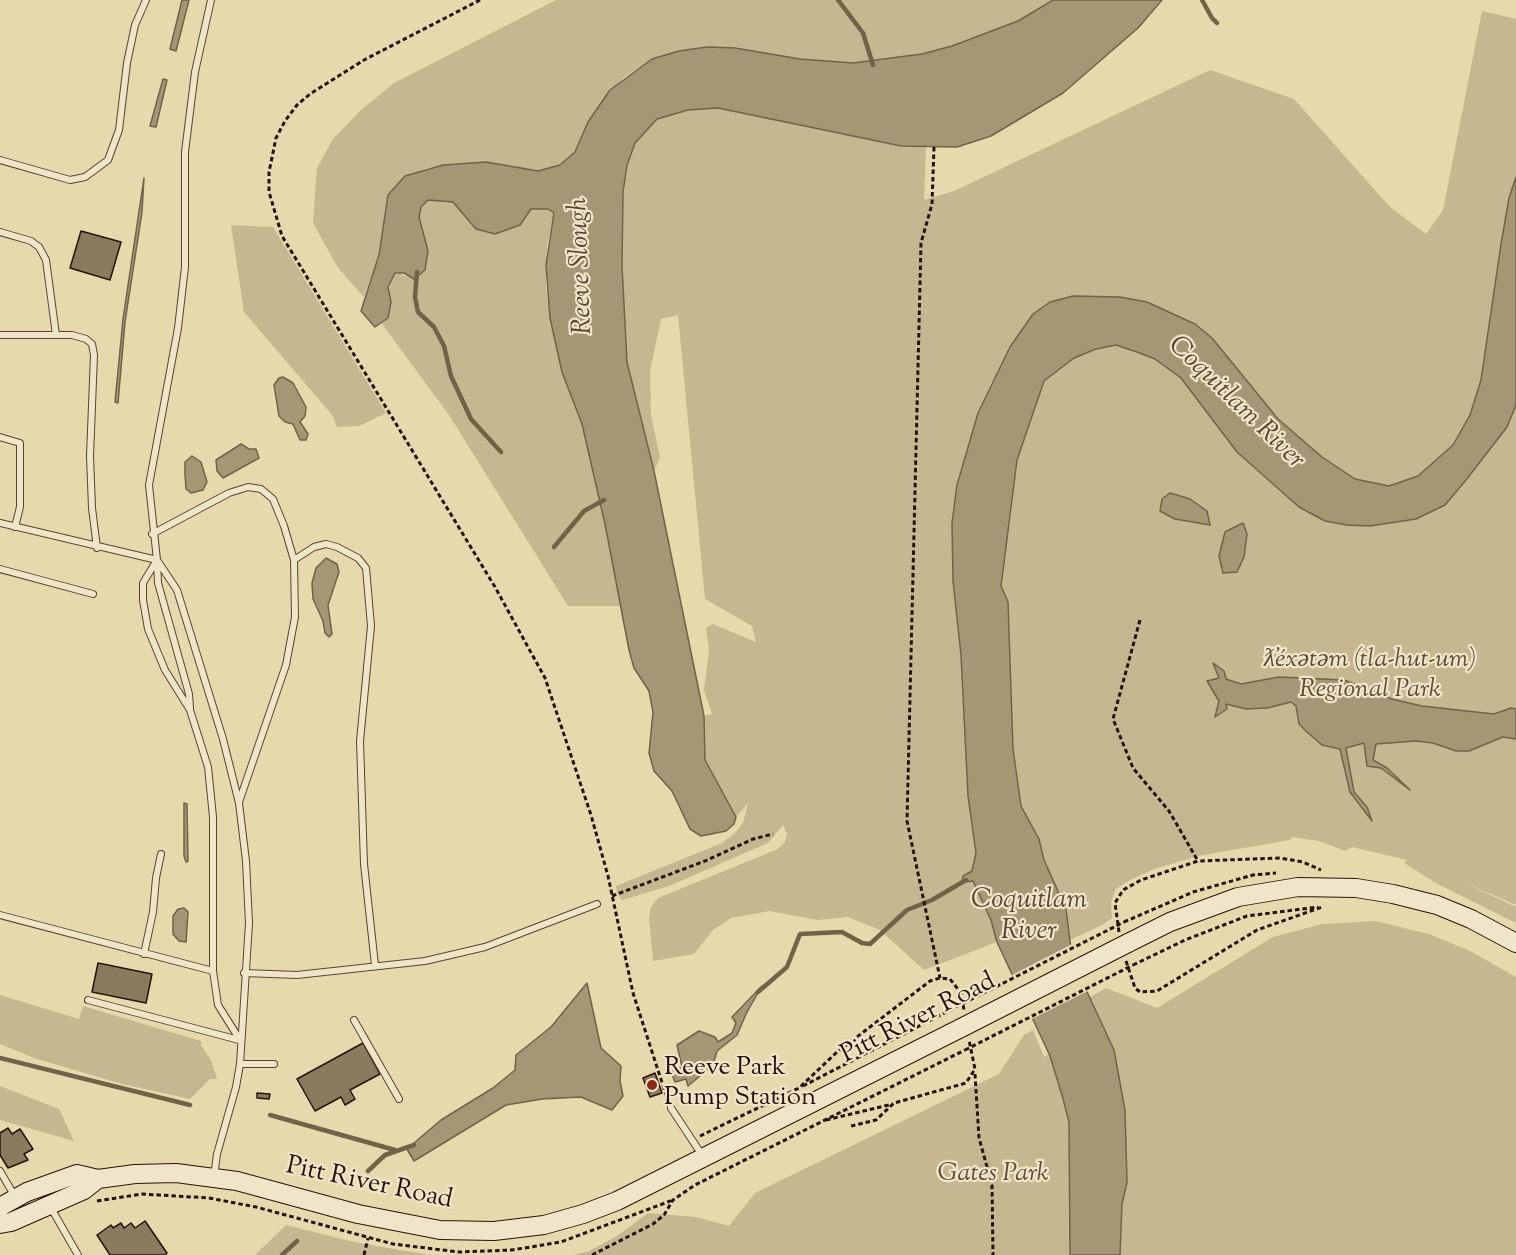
<!DOCTYPE html>
<meta charset="utf-8">
<style>
body{margin:0}
canvas{display:block;background:#e6d9ac}
</style>
<canvas width="1516" height="1255"></canvas>
<script>
const g = document.querySelector('canvas').getContext('2d');
g.lineJoin = 'round';
function fillPath(path, color) { g.fillStyle = color; g.fill(path, 'evenodd'); }
const poly = rows => new Path2D(rows.map(r => 'M' + r).join(''));
function trace(path, color, width, dash) { g.strokeStyle = color; g.lineWidth = width; g.lineCap = dash ? 'butt' : 'round'; g.setLineDash(dash || []); g.stroke(path); }
function drawText(font, color, halo, rows, align = 'center') {
  g.font = font + ' "Sorts Mill Goudy",serif'; g.lineWidth = 4.5; g.setLineDash([]); g.textBaseline = 'middle'; g.strokeStyle = halo; g.fillStyle = color; for (const [text, x, y, turn = 0] of rows) {
    g.save(); g.translate(x, y); g.rotate((+turn || 0) * Math.PI / 180); g.textAlign = isNaN(turn) ? turn : align; if (halo) g.strokeText(text, 0, 0); g.fillText(text, 0, 0); g.restore();
  }
}
const green = poly([
 [556,0,1053,0,1018,21,952,46,922,54,853,63,800,59,735,48,707,47,680,51,652,59,623,78,588,122,575,152,560,165,538,171,443,165,424,169,388,196,379,255,364,297,338,268,313,223,317,168,333,139,360,111,394,83],
 [1482,11,1516,19,1516,177,1509,198,1493,304,1516,277,1516,905,1461,881,1516,907,1516,923,1434,882,1404,863,1407,860,1352,847,1345,851,1319,841,1292,837,1290,840,1198,856,1154,869,1132,879,1116,889,1111,902,1112,918,1104,924,1070,940,1066,909,1011,913,1019,794,1013,749,1008,602,1001,586,1017,460,1044,381,1074,358,1096,349,1116,345,1155,359,1171,369,1181,378,1237,452,1299,507,1324,521,1347,525,1389,486,1355,479,1322,457,1278,419,1212,338,1195,324,1148,302,1120,297,1073,296,991,383,968,445,957,485,952,523,953,581,961,655,968,796,976,853,972,871,963,876,973,881,991,920,997,942,924,970,880,930,848,917,817,920,770,911,731,918,713,930,694,954,653,961,649,918,651,907,658,898,778,849,785,842,787,834,783,825,768,843,669,886,622,900,617,893,616,886,722,843,735,833,743,823,748,803,736,817,705,760,704,716,712,714,704,690,709,650,706,628,713,624,756,642,752,626,705,599,678,315,661,319,650,371,651,416,660,457,654,471,627,362,622,266,623,192,627,165,635,143,645,130,657,119,688,110,718,108,901,146,926,147,924,200,954,191,1210,70,1294,99,1390,207,1426,234,1443,210],
 [440,199,453,202,476,229,526,218,531,209,538,207,548,209,554,213,547,246,546,286,550,318,562,372,582,424,605,524,620,606,568,606,449,415,382,324,388,318,390,279,396,273,409,277,428,251,419,217,421,207,428,200],
 [231,225,273,227,386,413,359,426,337,427,333,416,244,312],
 [1375,921,1429,934,1470,951,1516,977,1516,1255,573,1255,589,1251,617,1236,648,1213,696,1217,729,1226,755,1193,999,1074,1024,1035,1033,1030,1044,1057,1093,1032,1087,999,1106,988,1157,1008,1273,937,1322,924],
 [0,995,79,1019,83,1006,201,1041,201,1045,211,1060,217,1079,210,1079,190,1099,122,1084,34,1058,0,1044],
 [0,1086,59,1109,74,1141,0,1120],
 [286,1225,354,1242,430,1255,255,1255]
]);
const water = poly([
 [182,0,189,0,176,51,170,49,182,0],
 [1053,0,1162,0,1138,28,1063,93,991,136,957,147,901,146,718,108,688,110,657,119,635,143,627,165,623,192,622,266,627,362,654,471,704,716,705,760,736,817,734,824,726,831,701,836,690,829,672,791,654,771,649,753,653,712,649,691,634,668,629,650,605,524,582,424,562,372,550,318,546,265,554,213,548,209,531,209,520,225,495,234,476,229,453,202,428,200,421,207,419,217,428,251,425,270,414,279,404,273,395,273,388,287,391,302,388,318,375,327,361,311,379,255,388,195,405,176,443,165,486,162,538,171,560,165,575,152,588,122,610,90,652,59,679,51,707,47,735,48,800,59,853,63,922,54,952,46,1018,21,1053,0],
 [163,79,167,80,156,127,150,126,163,79],
 [1516,177,1516,405,1507,427,1466,480,1445,505,1416,519,1370,526,1347,525,1325,521,1299,507,1237,452,1181,378,1155,359,1137,352,1116,345,1096,349,1074,358,1044,381,1017,460,1001,586,1008,602,1013,749,1021,806,1039,839,1044,860,1066,909,1070,942,1082,981,1114,1050,1125,1110,1127,1182,1122,1204,1120,1255,1070,1255,1069,1122,1062,1095,1050,1056,997,942,991,920,973,881,962,882,963,876,972,871,976,853,968,796,961,655,953,581,952,523,957,485,978,413,1010,347,1033,314,1050,302,1073,296,1120,297,1147,302,1195,324,1212,338,1278,419,1322,457,1355,479,1389,486,1418,476,1453,445,1470,415,1481,380,1501,244,1509,198,1516,177],
 [144,178,142,212,125,322,118,403,115,402,123,319,144,178],
 [283,377,293,383,306,407,305,416,300,422,308,434,306,440,300,440,293,424,285,422,279,416,274,385,279,378,283,377],
 [241,444,249,449,256,449,259,458,223,478,217,471,216,460,241,444],
 [192,456,201,462,207,482,203,490,191,493,186,489,185,474,185,462,192,456],
 [1170,493,1190,499,1207,511,1210,525,1175,519,1160,511,1162,499,1170,493],
 [1243,523,1247,534,1244,557,1237,572,1223,573,1219,556,1225,532,1243,523],
 [326,558,337,564,339,572,328,605,332,634,329,637,325,633,323,621,313,599,312,583,316,568,326,558],
 [1213,663,1224,671,1226,679,1241,684,1279,677,1344,680,1392,699,1422,706,1494,714,1511,708,1516,709,1516,739,1503,737,1469,751,1456,751,1433,743,1416,741,1376,744,1373,760,1387,768,1410,790,1381,768,1367,766,1364,743,1346,748,1354,792,1367,807,1372,821,1350,792,1340,749,1322,745,1307,732,1299,724,1296,706,1291,702,1267,708,1246,709,1226,704,1227,709,1215,717,1219,701,1207,681,1219,678,1213,663],
 [184,803,187,804,188,861,186,862,184,856,184,803],
 [184,908,188,912,186,942,179,941,173,934,173,916,178,909,184,908],
 [587,983,601,1048,621,1066,620,1081,623,1096,612,1110,581,1097,542,1099,506,1105,414,1161,407,1149,441,1120,493,1088,515,1070,516,1055,551,1027,587,983],
 [762,986,747,1012,737,1035,717,1051,713,1065,688,1086,686,1079,675,1082,671,1072,682,1067,677,1045,699,1031,715,1037,718,1042,732,1033,736,1023,732,1017,762,986]
]);
const pier = poly([
 [1074,943,1090,990,1030,1020,1010,976]
]);
const stream = poly([
 [838,0,863,33,873,65],
 [1202,0,1212,18,1217,23],
 [417,272,415,297,418,312,434,327,444,346,451,376,471,419,501,452],
 [554,547,584,511,604,500],
 [758,992,787,967,800,934,842,932,862,943,870,944,907,910,932,900,966,880],
 [0,1058,190,1105],
 [270,1115,395,1150],
 [368,1171,385,1155,414,1145],
 [282,1255,297,1241]
]);
const building = poly([
 [81,231,121,242,110,280,70,268,81,231],
 [98,963,152,974,146,1003,92,992,98,963],
 [363,1043,380,1074,350,1090,355,1099,345,1105,341,1097,315,1111,297,1079,363,1043],
 [655,1073,662,1093,650,1097,643,1078,655,1073],
 [257,1093,270,1094,269,1099,257,1098,257,1093],
 [8,1128,12,1134,20,1129,33,1149,24,1154,28,1160,8,1168,0,1155,0,1133,8,1128],
 [145,1221,167,1253,165,1255,110,1255,97,1235,111,1225,113,1228,121,1223,124,1228,131,1223,135,1228,145,1221]
]);
const path = poly([
 [480,0,364,60,310,94,297,105,285,121,276,138,269,172,269,192,282,236,495,587,545,678,591,815,608,876,633,993,667,1098],
 [934,147,932,204,921,243,907,821,940,978],
 [1140,620,1113,719,1133,768,1169,811,1198,861],
 [612,896,705,861,753,839,773,834],
 [1124,922,1193,892,1253,875,1276,873],
 [1119,932,1115,903,1123,890,1141,880,1198,861,1280,858,1303,862,1321,870],
 [1126,961,1135,988,1140,992,1157,991,1257,930,1322,907],
 [1133,965,1185,940,1247,916,1318,907],
 [975,1074,979,1138,992,1185,993,1255],
 [803,1086,956,1007],
 [826,1120,893,1104],
 [851,1126,876,1120,894,1103,966,1083,975,1069,969,1040],
 [700,1136,799,1088,836,1053,930,981,940,978,950,979,961,993,964,1010],
 [97,1201,142,1194,209,1198,256,1207,393,1244,459,1252,512,1250,561,1242,673,1200],
 [364,1255,368,1238],
 [592,1255,653,1224,664,1215,673,1200,695,1185,965,1050]
]);
const service = poly([
 [211,0,195,72,185,152,185,267,178,328,149,485,157,560,177,590,223,739,239,803,246,861,249,923,240,1064,236,1087,217,1154,214,1177],
 [0,160,70,180,85,177,108,160,119,130,127,63,135,25,146,0],
 [0,232,31,241,39,247,46,260,56,335],
 [0,335,72,335,86,339,92,344,94,355,90,456,92,508,97,548],
 [0,437,20,443,20,507,15,527],
 [0,523,157,560],
 [152,534,229,493,248,487,261,489,273,499,284,526,294,560,295,617,286,665,239,802],
 [157,560,143,583,143,600,148,629,165,670,190,710,208,767,213,817,213,971,218,1005,240,1040],
 [294,560,314,547,326,544,337,547,358,558,366,568,371,626,360,741,364,864,375,965],
 [157,561,158,583,189,694,190,708],
 [0,569,93,594],
 [0,915,213,971],
 [144,954,153,912,156,878,161,854],
 [244,973,297,975,425,961,485,947,597,904],
 [88,1000,239,1040],
 [354,1020,399,1099],
 [240,1064,274,1064],
 [671,1108,702,1155],
 [0,1171,14,1195],
 [51,1208,78,1255]
]);
const secondary = poly([
 [1128,943,1170,922,1238,897,1298,887,1356,888,1393,894,1437,905,1471,919,1516,943],
 [0,1207,27,1192,77,1174,98,1179,135,1174,176,1173,237,1181,358,1214,440,1230,494,1231,544,1225,583,1214,617,1201,961,1028],
 [0,1224,11,1222,84,1190,98,1179]
]);
const pathBridge = poly([
 [956,1007,1124,922],
 [965,1050,1133,965]
]);
const secondaryBridge = poly([
 [961,1028,1128,943]
]);
const markers = [
 [652,1085,6,"#8f2418"]
];
const parkNames = [
 ["ƛ̓éxətəm (tla-hut-um)",1370,662],
 ["Regional Park",1370,692],
 ["Gates Park",993,1176]
];
const streetNames = [
 ["Pitt River Road",919,1020,-27],
 ["Pitt River Road",369,1185,12]
];
const poiNames = [
 ["Reeve Park",664,1070],
 ["Pump Station",664,1100]
];
const waterNames = [
 ["Reeve Slough",583,266,-92],
 ["Coquitlam River",1235,404,44],
 ["Coquitlam",1029,902],
 ["River",1029,933]
];
fillPath(green, '#c6b790');
fillPath(water, '#a59675');
trace(water, '#73624a', 1.5);
fillPath(pier, '#e6d9ac');
trace(stream, '#73624a', 4.5);
fillPath(building, '#8b7a5e');
trace(building, '#28130a', 1.5);
trace(service, '#584432', 8);
trace(secondary, '#28130a', 20);
trace(path, '#28130a', 3, [4.5, 3]);
trace(service, '#efe6c9', 6);
trace(secondary, '#efe6c9', 18);
trace(secondaryBridge, '#28130a', 20, []);
trace(pathBridge, '#28130a', 3, [4.5, 3]);
trace(secondaryBridge, '#efe6c9', 18);
for (const [x, y, r, color] of markers) { const dot = new Path2D(); dot.arc(x, y, r, 0, 2 * Math.PI); g.fillStyle = color; g.fill(dot); trace(dot, '#efe6c9', 2); }
drawText('italic 26px', '#5f4c39', '#efe6c9', parkNames);
drawText('26px', '#28130a', '#efe6c9', streetNames);
drawText('26px', '#28130a', '#efe6c9', poiNames, 'left');
drawText('italic 27px', '#5a4735', '#efe6c9', waterNames);
</script>
